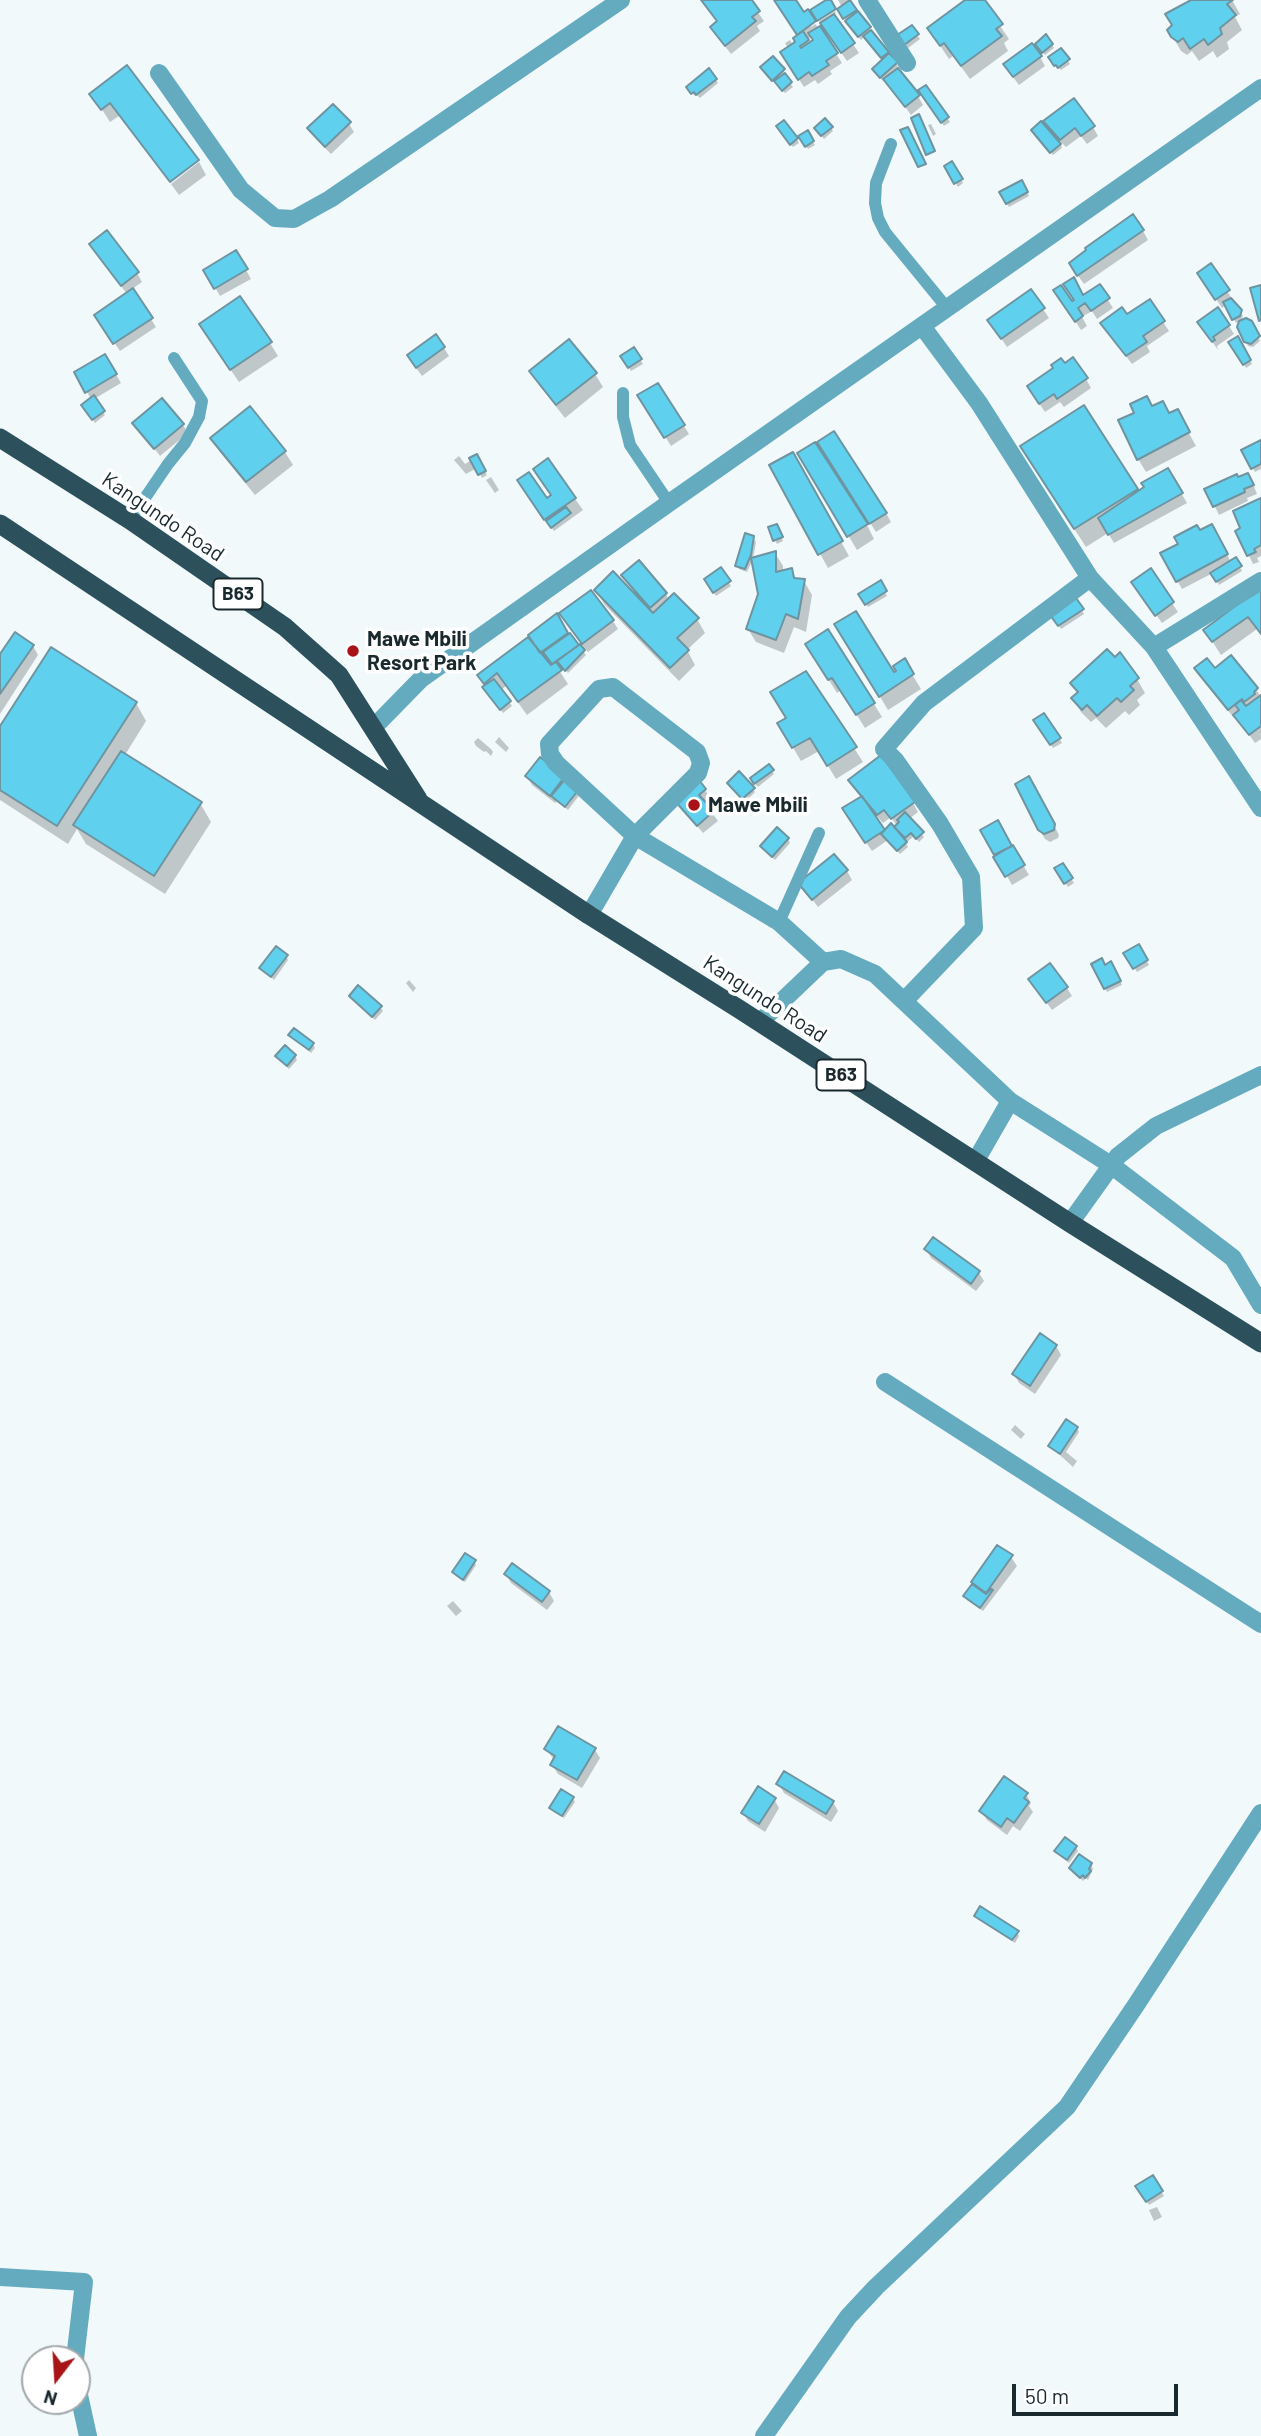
<!DOCTYPE html>
<style>
body{margin:0}
#map{position:relative;width:1261px;height:2436px;overflow:hidden;background:#f1f9fb;font-family:Barlow,sans-serif}
canvas{display:block}
.north{position:absolute;left:21px;top:2345px;width:70px;height:70px;box-sizing:border-box;background:#fff;border:2px solid #a3a9ab;border-radius:50%;rotate:197deg;font-size:19px;font-weight:700;line-height:28px;text-align:center;color:#19292e}
.north::after{content:'';display:block;margin:auto;width:24px;height:32px;background:#a81317;clip-path:polygon(50% 0,100% 100%,50% 72%,0 100%)}
.scale{position:absolute;left:1012px;top:2384px;width:166px;height:32px;box-sizing:border-box;border:4px solid #19292e;border-top:0;padding-left:9px;font-size:21px;line-height:24px;white-space:nowrap;color:#19292e;-webkit-text-stroke:5px #fff;paint-order:stroke}
</style>
<div id="map">
<canvas width="1261" height="2436"></canvas>
<div class="north">N</div>
<div class="scale">50 m</div>
</div>
<script>
const g = document.querySelector('canvas').getContext('2d');
g.lineJoin = 'round';
function fillPath(path, color) { g.fillStyle = color; g.fill(path, 'evenodd'); }
const poly = rows => new Path2D(rows.map(r => 'M' + r).join(''));
function trace(path, color, width, dash) { g.strokeStyle = color; g.lineWidth = width; g.lineCap = dash ? 'butt' : 'round'; g.setLineDash(dash || []); g.stroke(path); }
function drawText(font, color, halo, rows, align = 'center') {
  g.font = font + ' Barlow,sans-serif'; g.lineWidth = 7; g.setLineDash([]); g.textBaseline = 'middle'; g.strokeStyle = halo; g.fillStyle = color; for (const [text, x, y, turn = 0] of rows) {
    g.save(); g.translate(x, y); g.rotate((+turn || 0) * Math.PI / 180); g.textAlign = isNaN(turn) ? turn : align; if (halo) g.strokeText(text, 0, 0); g.fillText(text, 0, 0); g.restore();
  }
}
const shadow = poly([
 [702,0,749,0,764,21,757,26,760,31,731,54,717,36,718,22],
 [776,0,794,0,811,27,815,24,819,28,842,63,830,71,832,74,818,84,815,80,804,87,787,61,788,48,785,43,790,40,793,45,799,36],
 [812,36,815,41,809,45,807,40],
 [838,0,852,0,850,3,857,14,896,63,898,67,896,69,918,96,923,105,911,115,885,79,883,81,876,73,884,60,868,40,864,37,861,40,847,22,839,9,842,7],
 [968,0,983,1,1009,39,1004,43,1008,51,970,79,953,56,949,59,929,29],
 [1202,0,1232,0,1240,14,1235,17,1242,30,1227,42,1229,49,1217,58,1213,51,1199,61,1192,51,1187,55,1181,51,1169,30],
 [835,11,836,13,833,15,859,53,847,61,819,21],
 [911,27,920,39,908,48,900,36],
 [1052,45,1054,48,1045,55,1039,48],
 [1061,50,1070,64,1061,70,1059,68,1057,69,1050,57],
 [1040,57,1045,66,1019,85,1010,73],
 [127,68,197,160,169,181,119,116,110,122,92,94],
 [784,70,784,75,793,87,785,93,764,71],
 [716,80,718,83,700,98,697,95,695,96,690,91],
 [925,87,950,122,944,126,922,95],
 [1045,121,1093,127,1098,136,1087,144,1081,136,1066,147,1059,140,1062,148,1053,155,1035,134,1051,133],
 [349,124,354,132,331,154,315,138,310,129],
 [931,124,936,134,933,136,928,125],
 [831,128,833,131,824,139,818,132],
 [780,130,797,139,799,143,793,147],
 [807,133,815,145,808,149,801,137],
 [199,162,206,175,179,195,171,184],
 [952,163,963,183,958,187,946,167],
 [1021,182,1029,196,1009,207,1001,193],
 [1143,231,1148,240,1084,284,1076,273],
 [236,252,251,279,220,296,205,270],
 [96,253,137,273,142,282,132,289,156,327,120,351,101,324,127,294],
 [1211,266,1243,316,1241,320,1236,323,1226,305,1222,308,1205,282],
 [1099,286,1113,308,1097,319,1092,311,1082,317,1087,326,1081,330,1061,299,1071,304],
 [1031,291,1049,318,1007,347,995,329],
 [1149,301,1169,331,1147,346,1150,352,1132,364,1108,332],
 [1241,320,1241,322,1251,322,1260,341,1253,347,1248,346,1239,327],
 [1229,326,1234,334,1217,346,1218,350,1205,331],
 [209,338,270,343,278,356,239,382],
 [1238,338,1252,364,1246,368,1231,343],
 [444,348,449,356,422,376,414,365],
 [634,349,643,364,631,371,622,356],
 [105,356,121,383,94,399,105,415,95,423,83,405,91,399,76,373],
 [531,372,595,374,603,387,565,418,539,385],
 [1086,379,1091,388,1064,407,1060,402,1045,412,1034,396],
 [640,396,684,426,689,434,671,446],
 [1083,408,1138,493,1168,471,1187,503,1114,543,1108,533,1086,547,1033,465],
 [1152,408,1169,415,1177,412,1196,446,1146,472,1138,459],
 [135,423,183,425,188,433,160,456],
 [212,438,285,452,293,465,255,495,220,452],
 [1261,442,1261,469,1255,472,1243,450],
 [824,451,886,513,891,522,876,532],
 [799,453,867,525,874,539,857,550],
 [792,454,849,556,828,568,771,466],
 [459,456,465,464,476,457,487,475,482,478,477,468,466,474,454,460],
 [548,461,583,510,554,531,524,489,547,501,553,496],
 [491,477,499,490,495,493,486,480],
 [1253,484,1257,494,1247,498,1248,501,1219,515,1207,490],
 [1261,502,1261,556,1257,558,1259,562,1253,564,1237,531,1243,529],
 [1211,526,1231,562,1235,559,1242,571,1219,585,1213,573,1182,589,1162,554],
 [778,530,783,541,777,544,775,540],
 [753,538,756,542,753,559,747,572,739,569,737,566],
 [775,553,783,566,783,572,791,570,797,580,804,581,812,595,806,632,794,627,784,653,756,642,748,629],
 [721,570,731,586,716,596,706,580],
 [1150,571,1178,612,1162,623,1139,591],
 [624,576,666,594,669,600,697,619,705,633,687,650,695,665,679,681,604,604,596,590,638,600,640,598],
 [880,583,887,596,868,607,860,595],
 [1261,589,1261,635,1257,629,1221,655,1205,630],
 [1076,600,1084,614,1061,629,1052,615],
 [556,616,568,637,569,635,586,655,568,673,556,659,553,661,568,684,527,715,506,686,501,690,512,706,503,713,487,692,479,675,537,651],
 [549,658,554,665,551,667,546,661],
 [613,621,618,629,588,652,566,623],
 [837,625,894,675,904,661,921,689,888,710],
 [33,646,38,655,0,714,0,657],
 [815,658,874,704,882,717,865,728,841,690,837,693],
 [1215,670,1256,689,1261,697,1261,739,1255,743,1236,716,1234,718,1201,677],
 [806,673,863,762,836,779,819,751,801,761,779,724,788,718],
 [1137,679,1145,693,1137,700,1140,705,1129,715,1125,711,1106,728,1096,718,1091,722,1081,712,1073,698,1078,694,1072,683],
 [136,703,146,721,125,755,200,803,211,822,165,894,86,844,77,829,68,844,0,800,0,730],
 [1044,715,1062,743,1053,748,1036,720],
 [499,737,509,748,506,752,495,742],
 [478,738,491,749,493,752,491,756,486,751,484,752,476,746,474,742],
 [772,771,774,774,758,787,754,783],
 [527,776,566,780,581,793,568,810,557,801,555,803,532,785],
 [1029,779,1059,835,1058,838,1050,842,1045,839,1039,829],
 [850,780,913,803,918,812,909,819,924,837,919,842,914,836,906,843,908,847,900,854,888,840,872,851,849,818,862,798],
 [873,812,883,823,891,817,897,826,884,833,872,814],
 [731,787,753,789,755,792,745,802],
 [705,790,710,798,705,803,718,821,703,833,677,802],
 [997,823,1029,875,1012,885,982,831],
 [788,839,790,843,775,860,762,847],
 [1062,865,1074,883,1068,887,1056,869],
 [847,871,852,880,818,907,801,884],
 [1138,946,1149,965,1137,972,1126,953],
 [286,956,288,960,274,980,262,968],
 [1111,963,1122,985,1107,992,1094,965,1105,967],
 [409,980,416,988,413,992,406,983],
 [1036,988,1067,988,1072,996,1052,1010],
 [351,996,380,1007,383,1011,375,1020],
 [291,1035,313,1044,315,1048,311,1053],
 [295,1056,297,1060,289,1069,277,1057],
 [926,1249,979,1273,984,1281,976,1291,931,1258],
 [1056,1346,1061,1355,1035,1394,1019,1383,1014,1374],
 [1015,1425,1025,1434,1021,1439,1011,1430],
 [1077,1428,1079,1432,1066,1452,1077,1461,1073,1467,1050,1446],
 [1011,1557,1017,1566,983,1611,967,1600,965,1596,974,1584],
 [474,1561,476,1565,465,1582,456,1576,454,1572],
 [506,1574,549,1592,554,1601,547,1610,511,1583],
 [453,1601,462,1611,456,1616,447,1606],
 [546,1749,595,1750,600,1758,582,1788,558,1774,552,1765,555,1761],
 [779,1784,833,1802,838,1811,831,1822,784,1793],
 [1026,1794,1031,1803,1029,1806,1033,1812,1020,1831,1013,1826,1007,1835,987,1820,981,1811],
 [573,1798,575,1802,564,1818,554,1812,551,1808],
 [774,1799,779,1808,765,1832,748,1821,743,1813],
 [1076,1847,1078,1851,1069,1863,1056,1851],
 [1091,1865,1093,1869,1088,1880,1086,1878,1083,1881,1071,1869],
 [976,1916,1017,1932,1019,1936,1015,1943,979,1920],
 [1152,2177,1164,2196,1149,2205,1138,2186],
 [1157,2207,1162,2217,1154,2221,1149,2210]
]);
const building = poly([
 [701,0,752,0,760,11,752,17,756,21,725,46,710,27,717,21,701,0],
 [774,0,796,0,804,12,808,9,816,21,797,35,774,0],
 [826,0,831,0,836,9,817,21,810,10,826,0],
 [850,0,857,10,843,19,837,9,850,0],
 [965,0,985,0,1003,24,996,29,1002,36,961,66,944,43,940,46,927,28,965,0],
 [1191,0,1233,0,1227,4,1236,15,1220,28,1222,34,1208,45,1204,39,1190,49,1183,38,1178,42,1171,37,1167,30,1172,25,1165,14,1191,0],
 [858,11,871,27,858,37,845,21,858,11],
 [834,14,855,43,841,53,820,23,834,14],
 [912,25,919,34,904,45,897,35,912,25],
 [820,26,838,53,826,61,829,65,812,76,809,72,798,80,780,52,795,42,793,38,803,31,809,40,800,46,801,48,813,40,808,33,820,26],
 [871,30,889,52,881,58,863,36,871,30],
 [1046,34,1053,44,1042,53,1035,44,1046,34],
 [1032,43,1042,56,1013,77,1003,64,1032,43],
 [1061,48,1070,59,1058,68,1056,65,1054,66,1048,57,1061,48],
 [889,53,898,62,880,78,872,69,889,53],
 [773,56,785,69,772,81,760,67,773,56],
 [127,65,199,160,170,182,110,103,101,110,89,94,127,65],
 [709,68,717,79,696,95,694,92,691,94,686,87,709,68],
 [898,68,920,95,905,107,883,79,898,68],
 [785,73,792,82,782,91,774,81,785,73],
 [926,85,949,117,941,123,918,90,926,85],
 [1074,98,1095,126,1081,136,1075,128,1060,140,1043,121,1074,98],
 [333,104,351,122,325,147,307,128,333,104],
 [919,114,935,151,926,155,911,118,919,114],
 [825,118,833,127,821,136,814,128,825,118],
 [784,120,798,138,790,145,776,126,784,120],
 [1041,121,1061,144,1050,153,1031,130,1041,121],
 [908,127,926,164,918,167,900,130,908,127],
 [808,130,814,141,805,147,798,136,808,130],
 [952,161,963,179,954,184,944,166,952,161],
 [1022,180,1028,192,1006,204,999,192,1022,180],
 [1133,214,1144,230,1077,276,1069,263,1086,250,1085,248,1133,214],
 [107,230,139,272,121,286,89,244,107,230],
 [236,250,248,269,214,289,203,270,236,250],
 [1211,263,1230,290,1215,300,1197,273,1211,263],
 [1074,277,1083,295,1100,284,1110,298,1091,311,1085,303,1078,308,1083,316,1075,322,1053,290,1061,285,1072,301,1074,300,1063,284,1074,277],
 [1261,285,1261,320,1259,321,1250,288,1261,285],
 [133,288,153,318,113,344,94,315,133,288],
 [1031,289,1045,308,1001,339,987,320,1031,289],
 [240,296,272,342,230,370,199,324,240,296],
 [1231,298,1242,310,1240,316,1232,320,1223,302,1231,298],
 [1150,299,1165,321,1143,336,1147,342,1126,356,1100,323,1122,307,1127,314,1150,299],
 [1218,307,1230,325,1213,337,1215,340,1212,342,1197,322,1218,307],
 [1246,318,1252,321,1260,336,1251,344,1244,342,1237,327,1239,321,1246,318],
 [436,334,445,347,416,368,407,355,436,334],
 [1238,336,1251,360,1243,365,1228,342,1238,336],
 [569,339,597,373,556,405,529,371,569,339],
 [634,347,642,359,628,368,620,356,634,347],
 [105,354,117,374,85,393,74,372,105,354],
 [1073,357,1088,378,1057,399,1054,394,1039,404,1027,386,1053,368,1051,365,1061,358,1065,363,1073,357],
 [658,383,685,425,664,438,637,395,658,383],
 [94,395,105,411,92,420,81,405,94,395],
 [1147,396,1152,406,1163,401,1169,413,1178,409,1190,432,1137,460,1118,420,1134,413,1130,404,1147,396],
 [162,398,184,424,154,449,132,423,162,398],
 [1084,405,1138,489,1074,529,1020,446,1084,405],
 [250,406,286,451,246,482,210,438,250,406],
 [834,431,887,513,869,524,817,442,834,431],
 [1261,440,1261,464,1251,469,1241,450,1261,440],
 [815,442,868,524,847,537,797,453,815,442],
 [793,452,843,541,818,555,769,465,793,452],
 [477,454,486,471,478,475,469,458,477,454],
 [548,458,576,498,544,520,517,480,529,472,547,498,551,495,533,469,548,458],
 [1168,468,1183,493,1108,535,1098,518,1144,487,1141,483,1168,468],
 [1248,473,1254,485,1244,489,1245,492,1213,507,1204,489,1237,474,1238,477,1248,473],
 [1261,498,1261,545,1254,549,1256,552,1247,556,1235,531,1240,528,1233,511,1261,498],
 [566,507,571,513,551,528,546,521,566,507],
 [777,524,783,537,773,541,768,527,777,524],
 [1212,524,1228,554,1176,582,1160,553,1178,544,1174,537,1197,525,1200,530,1212,524],
 [745,533,754,536,751,555,745,569,735,566,745,533],
 [776,551,776,572,792,568,794,578,805,579,798,619,786,614,776,640,746,629,758,594,751,558,776,551],
 [1236,557,1242,566,1216,582,1210,573,1236,557],
 [639,560,667,593,650,608,621,575,639,560],
 [721,567,731,581,713,593,704,579,721,567],
 [1151,568,1174,602,1155,616,1131,582,1151,568],
 [613,571,653,613,674,593,699,618,677,638,689,650,670,668,594,590,613,571],
 [881,580,887,591,865,605,858,594,881,580],
 [1261,587,1261,634,1248,617,1212,642,1203,630,1261,587],
 [591,590,614,620,582,644,559,613,591,590],
 [1076,598,1084,609,1058,626,1050,615,1076,598],
 [856,611,894,672,896,671,893,666,905,658,914,674,879,697,834,624,856,611],
 [557,613,568,633,540,653,528,635,557,613],
 [828,629,875,703,856,715,832,678,828,680,805,644,828,629],
 [15,632,34,645,0,694,0,654,15,632],
 [570,633,579,645,552,664,543,652,570,633],
 [528,637,551,665,556,662,562,670,518,702,497,673,484,684,477,675,528,637],
 [580,644,585,650,565,671,557,661,580,644],
 [51,647,137,702,57,826,0,790,0,726,51,647],
 [1107,649,1115,657,1120,652,1139,678,1130,686,1134,690,1121,702,1117,698,1097,716,1087,705,1082,710,1071,698,1078,692,1070,683,1107,649],
 [1231,655,1258,688,1254,692,1255,694,1244,702,1242,699,1228,710,1194,668,1207,658,1215,668,1231,655],
 [806,671,857,747,827,766,810,738,792,748,777,723,786,718,770,692,806,671],
 [494,679,511,701,500,710,482,687,494,679],
 [1261,695,1261,726,1249,735,1233,715,1239,710,1235,705,1241,700,1246,706,1261,695],
 [1044,713,1061,738,1050,745,1033,720,1044,713],
 [121,751,202,802,154,876,73,825,121,751],
 [881,755,915,802,891,819,884,810,877,815,848,780,881,755],
 [540,757,565,776,550,796,525,776,540,757],
 [769,764,774,770,754,784,750,778,769,764],
 [739,771,755,788,742,799,727,783,739,771],
 [1029,776,1055,824,1054,830,1044,834,1038,830,1015,784,1029,776],
 [566,778,580,788,565,807,551,796,566,778],
 [699,780,706,789,699,795,714,811,697,826,675,801,699,780],
 [862,796,885,830,865,843,842,808,862,796],
 [905,812,924,832,916,839,911,833,905,838,894,827,899,822,897,820,905,812],
 [998,820,1012,846,994,855,980,830,998,820],
 [891,823,907,842,897,851,881,834,891,823],
 [777,827,789,838,772,857,760,846,777,827],
 [1013,845,1025,865,1005,877,993,857,1013,845],
 [834,854,848,870,812,900,798,883,834,854],
 [1063,863,1073,878,1064,884,1054,868,1063,863],
 [1139,944,1148,960,1133,969,1123,953,1139,944],
 [276,946,288,955,271,977,259,968,276,946],
 [1102,958,1105,965,1111,961,1121,981,1104,989,1091,964,1102,958],
 [1050,963,1068,987,1046,1003,1028,979,1050,963],
 [358,985,382,1006,372,1017,349,996,358,985],
 [294,1028,314,1043,309,1050,288,1035,294,1028],
 [285,1045,296,1055,287,1066,275,1056,285,1045],
 [933,1237,980,1271,971,1284,924,1249,933,1237],
 [1040,1333,1057,1345,1030,1386,1012,1374,1040,1333],
 [1066,1419,1078,1427,1060,1454,1048,1446,1066,1419],
 [997,1545,1013,1555,986,1593,971,1582,997,1545],
 [465,1553,476,1560,463,1580,452,1572,465,1553],
 [512,1563,550,1591,542,1602,504,1574,512,1563],
 [972,1584,986,1594,991,1589,993,1590,980,1608,963,1596,972,1584],
 [558,1726,596,1748,577,1780,550,1765,555,1756,544,1749,558,1726],
 [784,1771,834,1801,826,1814,776,1784,784,1771],
 [1004,1776,1028,1793,1024,1798,1029,1802,1014,1823,1007,1818,1001,1827,979,1811,1004,1776],
 [758,1786,776,1798,759,1824,741,1813,758,1786],
 [561,1789,574,1797,562,1816,549,1808,561,1789],
 [1065,1837,1077,1846,1067,1860,1054,1851,1065,1837],
 [1079,1854,1092,1863,1089,1869,1091,1871,1085,1878,1083,1875,1080,1878,1069,1868,1079,1854],
 [980,1906,1019,1931,1012,1940,974,1916,980,1906],
 [1153,2175,1163,2191,1146,2202,1135,2186,1153,2175]
]);
const service = poly([
 [891,144,876,183,875,203,878,218,885,232,947,308],
 [623,393,623,417,630,445,669,503],
 [130,520,168,464,185,443,199,417,202,401,174,358],
 [779,922,819,833]
]);
const minor = poly([
 [867,0,907,63],
 [159,73,241,190,275,218,294,219,330,199,621,0],
 [922,326,979,403,1090,578,1154,647],
 [1261,581,1154,647,1261,808],
 [373,728,421,679,669,503,1261,88],
 [589,915,635,836,698,773,701,763,697,752,613,687,599,689,549,744,550,754,556,763,635,836,779,922,823,962],
 [904,1001,974,928,971,877,940,824,895,760,884,749,924,703,1090,578],
 [760,1022,823,962,841,959,875,974,1010,1101,1111,1165,1233,1258,1261,1305],
 [975,1162,1010,1101],
 [1070,1223,1118,1156,1156,1126,1261,1075],
 [885,1382,1261,1624],
 [0,2277,84,2282,75,2359],
 [77,2386,88,2436],
 [764,2436,848,2317,876,2287,1067,2107,1136,2005,1261,1813]
]);
const trunk = poly([
 [0,438,130,520,285,627,339,675,418,799],
 [0,524,589,915,739,1009,1070,1223,1261,1343]
]);
const markers = [
 [353,651,7,"#a81317"],
 [694,805,7,"#a81317"]
];
const shields = [
 [238,594,49],
 [841,1075,49]
];
const shieldNames = [
 ["B63",238,594],
 ["B63",841,1075]
];
const streetNames = [
 ["Kangundo Road",163,517,34],
 ["Kangundo Road",765,999,33]
];
const poiNames = [
 ["Mawe Mbili",367,639],
 ["Resort Park",367,663],
 ["Mawe Mbili",708,805]
];
fillPath(shadow, '#0003');
fillPath(building, '#60d0ef');
trace(building, '#6e94a0', 2);
trace(service, '#65abbf', 12);
trace(minor, '#65abbf', 18);
trace(trunk, '#2c515c', 19);
for (const [x, y, r, color] of markers) { const dot = new Path2D(); dot.arc(x, y, r, 0, 2 * Math.PI); g.fillStyle = color; g.fill(dot); trace(dot, '#fff', 2.5); }
for (const [x, y, w] of shields) { const box = new Path2D(); box.roundRect(x - w / 2, y - 15.5, w, 31, 5); g.fillStyle = '#fff'; g.fill(box); trace(box, '#19292e', 2); }
drawText('bold 19px', '#19292e', null, shieldNames);
drawText('21px', '#19292e', '#fff', streetNames);
drawText('bold 21px', '#19292e', '#fff', poiNames, 'left');
</script>
